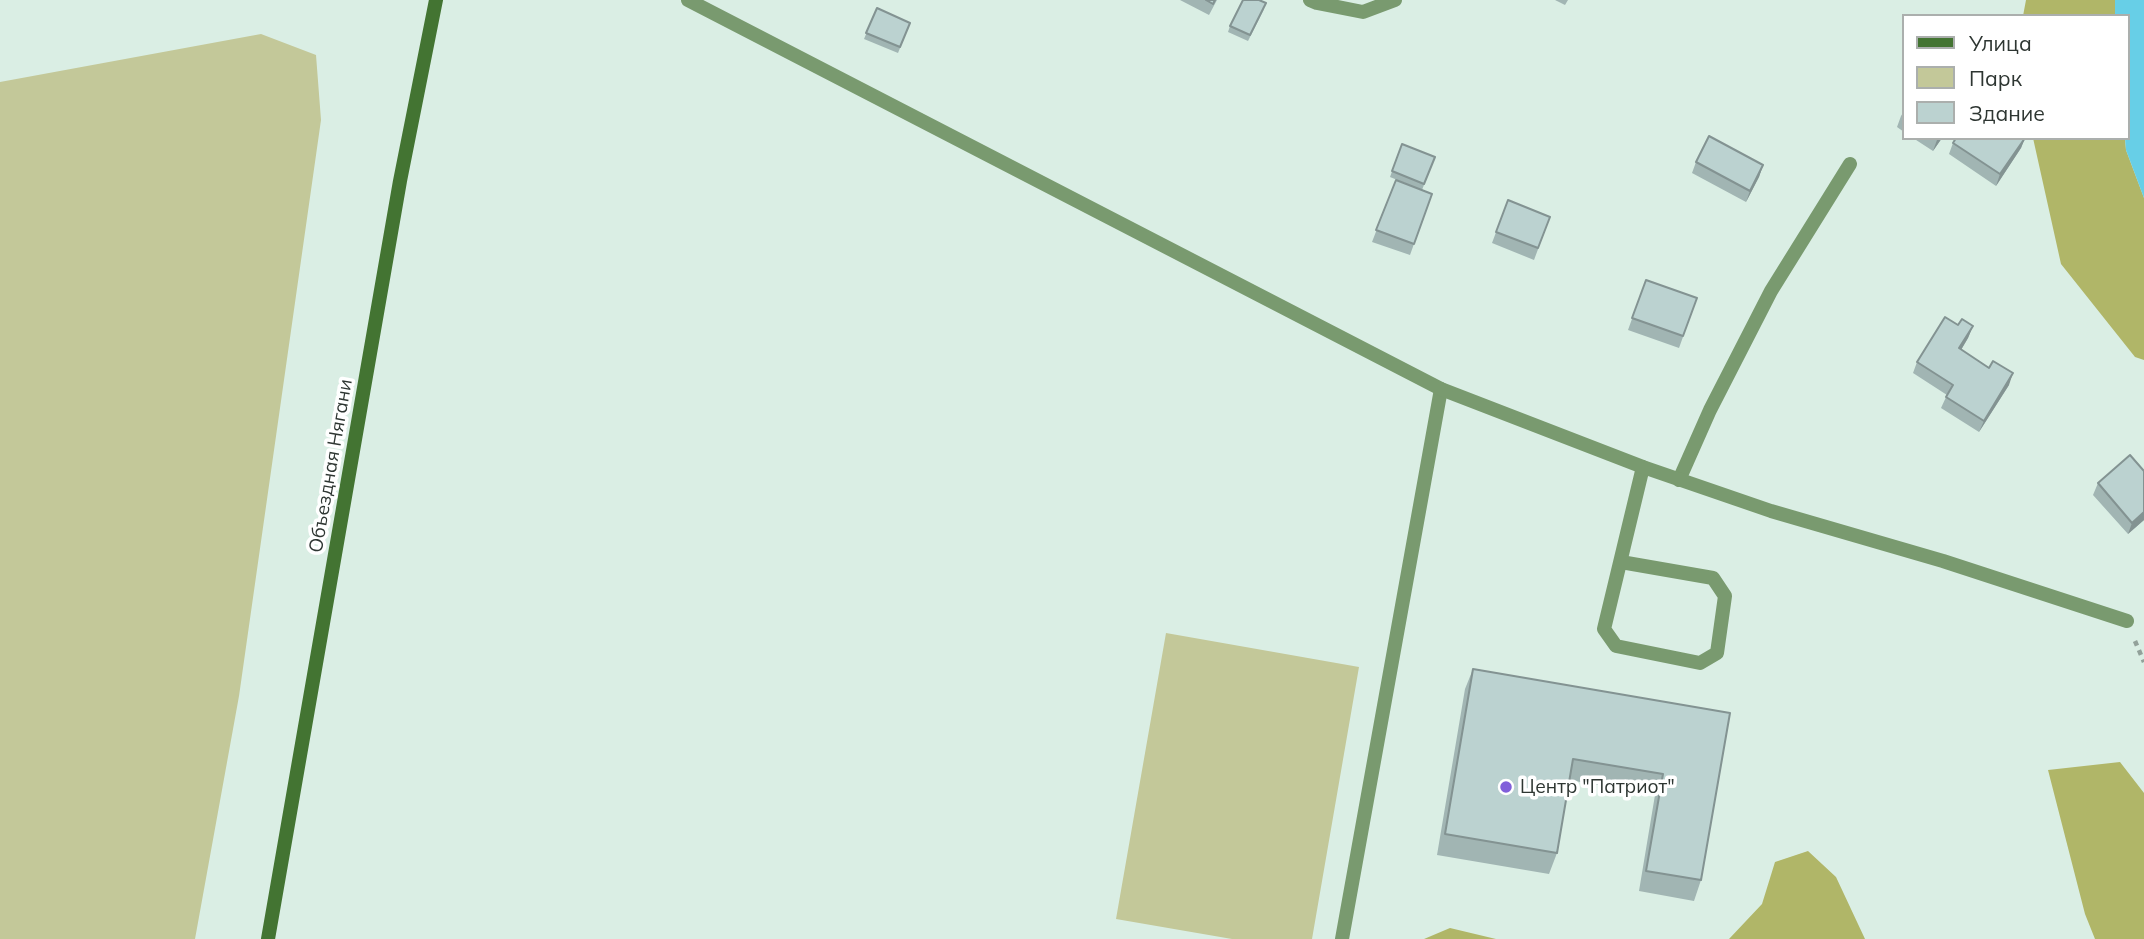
<!DOCTYPE html>
<meta charset="utf-8">
<style>
body{margin:0}
#map{position:relative;width:2144px;height:939px;overflow:hidden;background:#daeee4;font-family:Mulish,sans-serif}
canvas{display:block}
.legend{position:absolute;left:1902px;top:14px;width:228px;height:126px;box-sizing:border-box;background:#fff;border:2px solid #abafad;margin:0;padding:9px 12px;list-style:none;font-size:21px;color:#2e3632}
.legend li{display:flex;align-items:center;gap:14px;height:35px}
.legend b{width:35px;border:2px solid #abafad}
</style>
<div id="map">
<canvas width="2144" height="939"></canvas>
<ul class="legend">
<li><b style="height:9px;background:#437432"></b>Улица</li>
<li><b style="height:19px;background:#c3c899"></b>Парк</li>
<li><b style="height:19px;background:#bbd2d0"></b>Здание</li>
</ul>
</div>
<script>
const g = document.querySelector('canvas').getContext('2d');
g.lineJoin = 'round';
function fillPath(path, color) { g.fillStyle = color; g.fill(path, 'evenodd'); }
const poly = rows => new Path2D(rows.map(r => 'M' + r).join(''));
function trace(path, color, width, dash) { g.strokeStyle = color; g.lineWidth = width; g.lineCap = dash ? 'butt' : 'round'; g.setLineDash(dash || []); g.stroke(path); }
function drawText(font, color, halo, rows, align = 'center') {
  g.font = font + ' Mulish,sans-serif'; g.lineWidth = 7; g.setLineDash([]); g.textBaseline = 'middle'; g.strokeStyle = halo; g.fillStyle = color; for (const [text, x, y, turn = 0] of rows) {
    g.save(); g.translate(x, y); g.rotate((+turn || 0) * Math.PI / 180); g.textAlign = isNaN(turn) ? turn : align; if (halo) g.strokeText(text, 0, 0); g.fillText(text, 0, 0); g.restore();
  }
}
const green = poly([
 [261,34,316,55,321,120,239,696,195,939,0,939,0,82],
 [1166,633,1359,667,1312,939,1232,939,1116,919]
]);
const forest = poly([
 [2026,0,2115,0,2115,16,2023,16],
 [2033,138,2125,138,2126,150,2144,198,2144,360,2135,357,2061,264],
 [2120,762,2144,793,2144,939,2095,939,2085,914,2048,770],
 [1808,851,1836,877,1865,939,1729,939,1762,904,1775,862],
 [1450,928,1496,939,1424,939]
]);
const water = poly([
 [2115,0,2144,0,2144,198,2126,150,2125,138,2128,138,2128,16,2115,16]
]);
const path = poly([
 [2135,641,2144,662]
]);
const lane = poly([
 [1310,0,1317,3,1363,12,1395,0],
 [1679,480,1710,410,1771,291,1850,164],
 [1621,562,1713,578,1725,596,1717,653,1700,663,1616,646,1604,629,1643,467],
 [1342,939,1441,389]
]);
const street = poly([
 [688,0,1441,389,1643,467,1771,511,1943,561,2127,621]
]);
const secondary = poly([
 [268,939,400,181,436,0]
]);
const wall = poly([
 [1180,0,1217,0,1209,15],
 [1555,0,1568,0,1565,5],
 [877,8,910,23,898,53,864,39],
 [1264,9,1248,41,1228,32,1230,26],
 [1904,111,1904,132,1897,127,1901,116],
 [1913,138,1942,138,1933,151],
 [2025,138,2021,148,1996,186,1949,154,1953,143],
 [1402,144,1435,157,1422,190,1390,177],
 [1696,162,1763,165,1759,177,1746,202,1692,173],
 [1396,180,1432,194,1410,255,1372,242],
 [1508,200,1550,217,1534,260,1492,243],
 [1646,280,1697,298,1679,348,1628,330],
 [1958,325,1973,326,1968,338,1961,350,2009,385,1979,432,1941,408,1947,395,1913,373,1917,362],
 [2098,483,2144,520,2128,534,2093,495],
 [1473,669,1730,713,1701,880,1694,901,1639,891,1655,795,1569,780,1557,853,1549,874,1437,855,1465,689]
]);
const shadedWall = poly([
 [1938,138,1942,138,1933,151,1937,140],
 [2025,138,2021,148,1996,186,2000,174],
 [1763,165,1759,177,1746,202,1750,191],
 [1973,326,1968,338,1955,360,1959,348],
 [2013,373,2009,385,1979,432,1984,421],
 [2144,512,2144,520,2128,534,2132,523]
]);
const building = poly([
 [1206,0,1215,0,1213,4,1206,0],
 [1243,0,1259,0,1266,3,1250,35,1230,26,1243,0],
 [877,8,910,23,900,47,866,33,877,8],
 [1709,136,1763,165,1750,191,1696,162,1709,136],
 [1956,138,2025,138,2000,174,1953,143,1956,138],
 [1402,144,1435,157,1424,184,1392,171,1402,144],
 [1396,180,1432,194,1414,244,1376,230,1396,180],
 [1508,200,1550,217,1538,248,1496,232,1508,200],
 [1646,280,1697,298,1683,336,1632,318,1646,280],
 [1945,317,1958,325,1962,319,1973,326,1959,348,1989,368,1993,361,2013,373,1984,421,1946,397,1953,385,1917,362,1945,317],
 [2130,455,2144,471,2144,512,2132,523,2098,483,2130,455],
 [1473,669,1730,713,1701,880,1646,871,1663,774,1573,759,1557,853,1445,834,1473,669]
]);
const markers = [
 [1506,787,7,"#815fda"]
];
const streetNames = [
 ["Объездная Нягани",331,466,-80]
];
const poiNames = [
 ["Центр \"Патриот\"",1520,787]
];
fillPath(green, '#c3c899');
fillPath(forest, '#b0b668');
fillPath(water, '#67cfe7');
trace(path, '#92a19a', 4.5, [5, 5]);
trace(lane, '#799a6f', 14);
trace(street, '#799a6f', 14);
trace(secondary, '#437432', 14);
fillPath(wall, '#a1b5b3');
fillPath(shadedWall, '#839392');
fillPath(building, '#bbd2d0');
trace(building, '#839392', 2);
for (const [x, y, r, color] of markers) { const dot = new Path2D(); dot.arc(x, y, r, 0, 2 * Math.PI); g.fillStyle = color; g.fill(dot); trace(dot, '#fff', 2.5); }
drawText('19px', '#2e3632', '#fff', streetNames);
drawText('19px', '#2e3632', '#fff', poiNames, 'left');
</script>
